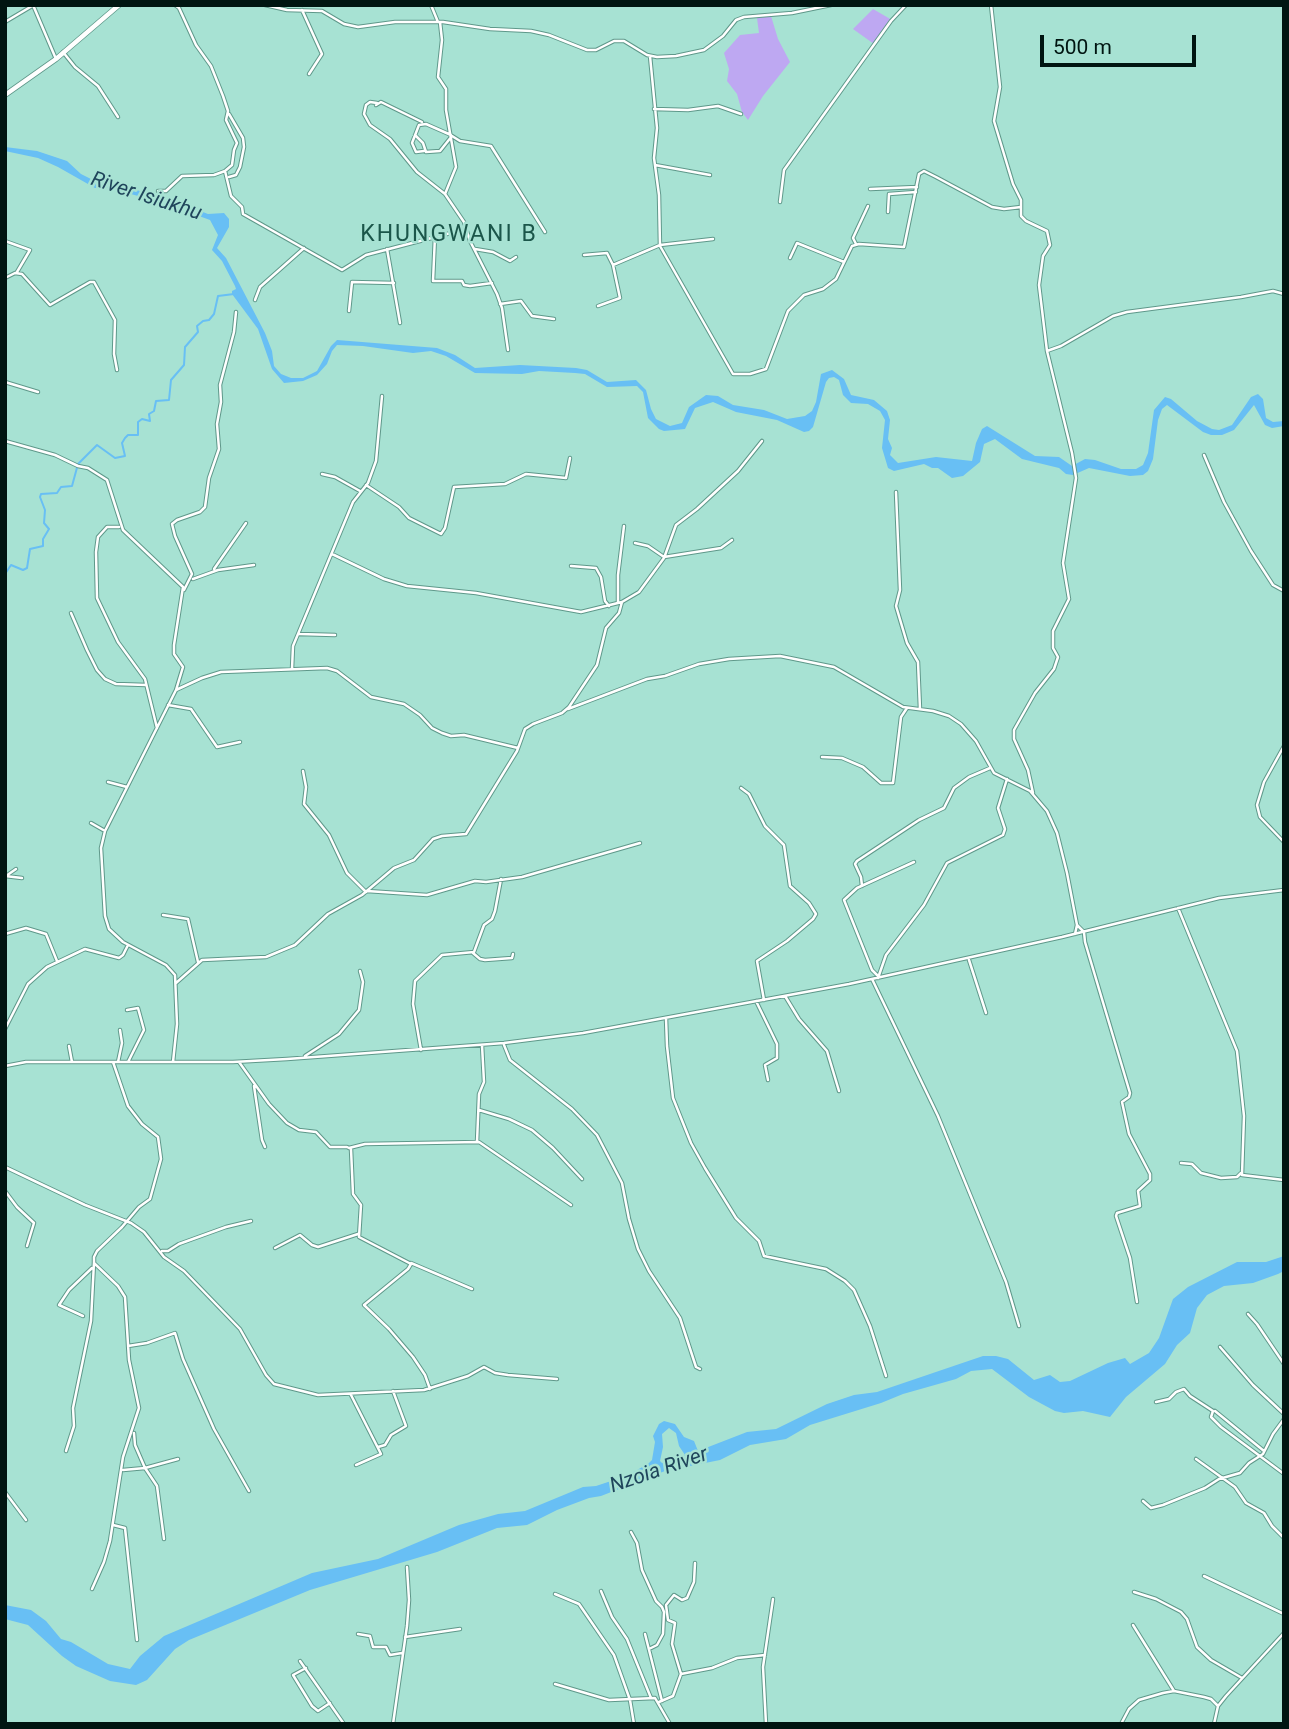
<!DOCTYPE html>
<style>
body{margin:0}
#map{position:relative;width:1289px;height:1729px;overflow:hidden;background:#a7e2d3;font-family:Roboto,sans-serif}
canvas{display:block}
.frame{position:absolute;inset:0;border:7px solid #001511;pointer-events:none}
.scale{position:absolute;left:1040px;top:35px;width:156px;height:32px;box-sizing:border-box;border:4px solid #001511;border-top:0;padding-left:9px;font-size:21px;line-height:24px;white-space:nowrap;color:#001511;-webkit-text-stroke:5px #a7e2d3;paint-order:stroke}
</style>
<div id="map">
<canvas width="1289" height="1729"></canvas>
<div class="frame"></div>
<div class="scale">500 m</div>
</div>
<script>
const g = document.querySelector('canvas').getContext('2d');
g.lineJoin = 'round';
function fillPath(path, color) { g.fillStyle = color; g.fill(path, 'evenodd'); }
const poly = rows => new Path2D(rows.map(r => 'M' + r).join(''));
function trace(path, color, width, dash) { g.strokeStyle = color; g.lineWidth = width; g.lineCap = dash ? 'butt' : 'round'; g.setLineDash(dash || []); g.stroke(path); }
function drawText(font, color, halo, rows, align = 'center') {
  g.font = font + ' Roboto,sans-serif'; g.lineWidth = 5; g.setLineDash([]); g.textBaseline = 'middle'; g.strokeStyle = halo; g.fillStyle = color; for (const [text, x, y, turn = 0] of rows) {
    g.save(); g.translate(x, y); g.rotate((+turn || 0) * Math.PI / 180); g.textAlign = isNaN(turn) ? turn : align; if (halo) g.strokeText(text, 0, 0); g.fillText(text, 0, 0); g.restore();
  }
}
const green = poly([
 [873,9,892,20,874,44,853,29],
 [771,16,778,39,790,62,763,96,748,120,742,112,737,94,727,81,729,69,724,53,740,35,759,33,757,18]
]);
const water = poly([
 [5,147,37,151,67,161,81,174,95,181,104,181,140,191,151,192,208,214,224,213,229,219,229,227,217,248,226,258,265,333,272,351,274,366,281,374,291,378,303,378,317,371,331,346,337,340,437,348,455,355,475,368,520,365,576,368,587,370,607,382,636,380,646,390,651,409,656,419,670,426,682,423,689,407,706,395,718,396,733,405,764,410,787,419,805,416,812,411,816,402,821,374,832,370,844,379,851,395,874,400,887,411,890,420,888,439,892,448,890,455,898,463,936,457,972,461,976,443,982,429,987,426,1035,456,1059,457,1072,466,1085,459,1095,460,1121,469,1136,469,1143,465,1148,453,1154,410,1165,397,1171,399,1197,421,1212,429,1219,430,1232,425,1251,397,1258,394,1263,399,1266,418,1273,422,1284,421,1284,426,1272,428,1265,425,1254,405,1234,430,1222,435,1211,435,1203,432,1167,405,1162,409,1158,420,1153,459,1148,471,1143,475,1130,476,1089,468,1073,475,1066,474,1059,468,1022,459,995,439,984,444,980,462,963,476,952,478,938,468,932,468,924,464,894,471,888,468,882,448,885,420,880,411,868,404,851,403,843,395,839,380,834,377,829,378,826,382,813,427,809,431,804,432,777,420,736,412,713,402,695,408,685,429,664,431,659,429,648,418,643,392,637,386,607,387,585,374,575,373,539,371,522,374,475,373,446,356,431,351,413,353,363,346,337,345,332,351,327,364,317,375,303,381,284,383,272,369,258,329,232,294,232,291,236,289,235,286,222,261,212,250,218,235,210,220,160,202,109,188,95,188,58,167,38,158,5,151],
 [1284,1256,1284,1271,1278,1274,1253,1283,1224,1286,1207,1295,1197,1308,1190,1333,1177,1345,1165,1364,1126,1397,1110,1417,1083,1411,1064,1413,1055,1411,1029,1397,992,1369,971,1371,956,1379,903,1394,881,1403,810,1425,786,1439,750,1445,720,1460,665,1471,601,1496,589,1498,557,1510,527,1525,497,1528,437,1552,310,1590,189,1640,175,1649,147,1680,136,1685,110,1681,76,1666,62,1656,28,1625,5,1619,5,1605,31,1610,46,1621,61,1639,71,1642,108,1664,130,1669,140,1656,164,1636,312,1573,378,1559,459,1525,498,1514,525,1511,583,1487,596,1486,626,1476,648,1464,652,1460,655,1442,653,1436,659,1424,664,1421,675,1424,684,1437,694,1441,698,1451,747,1432,776,1429,827,1404,854,1395,877,1392,983,1356,996,1356,1008,1359,1034,1380,1050,1375,1060,1382,1070,1381,1108,1363,1125,1358,1130,1364,1149,1353,1159,1338,1173,1299,1188,1287,1237,1262,1266,1262],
 [669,1428,676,1433,679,1446,685,1455,662,1463,660,1461,663,1447,662,1434]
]);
const stream = poly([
 [5,574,11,565,23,570,27,568,30,549,43,546,43,539,49,529,44,523,45,510,40,497,41,494,57,493,61,487,72,486,78,464,97,445,115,458,125,456,122,443,125,438,128,435,138,435,138,422,142,419,150,421,149,414,154,411,156,401,169,400,171,380,184,365,185,347,198,332,197,326,203,321,209,320,214,314,218,296,234,294]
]);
const minor = poly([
 [33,5,56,59],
 [175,5,179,8,196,45,211,66,223,96,228,111,226,120,237,143,234,150,232,165,225,171,231,196,242,207,243,214,342,270,366,255,466,229],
 [265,5,287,10,322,11,344,24,358,27,395,22,443,22,490,29,531,31,549,35,587,50,596,50,614,41,624,41,647,55,657,57,676,56,704,50,723,36,736,20,744,17,792,13,831,5],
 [431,5,438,22],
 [991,5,1000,87,994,121,1013,184,1021,200,1021,216,1026,221,1047,231,1050,245,1043,256,1039,285,1047,351,1072,453,1076,478,1063,563,1069,599,1053,631,1053,648,1058,657,1054,669,1035,693,1014,730,1014,739,1028,770,1033,793],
 [302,10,322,54,309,74],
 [5,22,32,6],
 [440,22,442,40,438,77,446,89,446,110,456,167,445,194,464,222,470,241,497,294,502,308,508,350],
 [63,52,75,67,98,86,118,117],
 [650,56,657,128,654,158,659,195,660,246,733,374,750,374,766,369,788,311,804,295,823,289,836,279,852,246,859,244,904,247,919,174,924,171,936,177,992,207,1004,209,1021,207],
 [377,103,370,102,366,105,364,114,370,125,390,139,417,172,445,194],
 [376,105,381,102,422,122],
 [654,109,688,110,718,106,741,114],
 [415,135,423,143,426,152,440,151,452,136,460,141,491,146,545,232],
 [424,151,416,152,412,143,419,125,426,124,451,135],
 [655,165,710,175],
 [229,177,236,175,240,167,244,147,243,138,229,114],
 [870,189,917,187],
 [158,191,166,191,182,176,214,175,225,171],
 [780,202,784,170,891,21,906,5],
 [888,212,889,194,916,192],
 [435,236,433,281,462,281,464,285,470,286,492,283],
 [5,241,30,250,17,272],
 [856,244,853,238,868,206],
 [387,249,400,323],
 [475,249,493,252,510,261,516,257],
 [584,255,607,253,613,265,660,245,713,239],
 [790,258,797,243,844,262],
 [5,278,15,273,22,274,50,305,90,282,94,282,115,320,114,354,117,370],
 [255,300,260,287,304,248],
 [500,304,521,301,532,316,554,319],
 [598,306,620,298,613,265],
 [349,311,352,282,394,283],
 [1047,351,1061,346,1113,316,1127,312,1241,297,1273,291,1284,294],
 [5,382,38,392],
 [5,441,55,455,78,466,88,468,107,480,123,530,183,587,174,645,174,654,183,667,176,690],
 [1204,455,1224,502,1251,551,1273,585,1284,591],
 [322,474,335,477,360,491],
 [366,485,399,507,409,518,441,534,445,528,454,487,505,484,526,474,566,478,570,458],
 [896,492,900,590,896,606,907,643,918,662,920,709],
 [119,527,107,527,98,537,96,552,97,598,118,642,145,679,157,728],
 [635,543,648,546,664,557,721,548,732,540],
 [332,554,384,579,407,586,476,593,581,612,622,602],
 [571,566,596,568,601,577,605,601,609,606],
 [214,569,246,523],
 [193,579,218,570,254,565],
 [184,590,192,574,175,536,172,524,177,520,200,512,205,507,209,478,219,449,217,424,221,402,220,385,234,332,236,312],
 [618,602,618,575,624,526],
 [71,613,87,650,97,670,105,679,116,684,146,685],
 [299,634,335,635],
 [292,669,293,646,353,502,368,483,376,461,382,396],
 [168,705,191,709,217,747,240,742],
 [568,709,647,679,665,676,699,664,729,659,780,656,834,667,903,707,933,711,949,716,961,724,976,741,994,773,1030,791,1047,811,1057,833,1067,873,1077,925,1075,934],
 [1284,746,1264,782,1257,805,1260,817,1284,842],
 [822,757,842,758,863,767,881,783,893,783,901,717,907,708],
 [303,771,306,787,304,804,329,835,347,873,366,892],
 [108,782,127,787],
 [741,788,749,794,765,826,784,845,790,886,809,903,816,914,813,919,787,941,757,961,764,1000],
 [91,823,105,831],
 [5,876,22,878],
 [6,876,16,869],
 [862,886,861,877,855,864,857,861,919,820,944,808,954,788,969,777,990,768],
 [367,891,427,895,475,881,486,882,522,877,640,843],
 [1178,908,1237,1051,1244,1116,1242,1175,1284,1180],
 [163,915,188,919,198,962],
 [1077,925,1084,932,1085,942,1130,1093,1129,1097,1122,1102,1129,1134,1150,1174,1150,1180,1138,1191,1140,1206,1117,1213,1116,1216,1130,1258,1137,1302],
 [5,934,26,928,46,934,57,961],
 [473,953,480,959,485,960,512,958,513,954],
 [969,960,986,1013],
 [878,976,872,970,844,900,857,888,914,862],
 [878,978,886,955,924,905,947,863,1003,835,1005,829,998,808,1007,779],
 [872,979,938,1116,1006,1282,1019,1326],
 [176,983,202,960,266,957,295,945,328,914,362,895,394,868,414,860,433,839,442,836,466,834,517,751,525,729,533,724,562,713,569,707,597,665,606,628,619,613,622,602,639,592,664,558,676,525,697,509,738,471,762,441],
 [785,996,799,1019,827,1051,839,1091],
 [756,1001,777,1044,777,1058,765,1065,768,1080],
 [127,1010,138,1008,144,1030,128,1062],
 [666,1018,667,1046,673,1098,691,1143,705,1168,736,1218,759,1241,764,1256,826,1269,845,1281,854,1290,870,1326,886,1376],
 [5,1029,28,984,47,967,85,949,119,958,123,955,128,945],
 [504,1045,510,1060,572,1109,597,1135,622,1183,629,1219,638,1249,649,1271,680,1318,696,1367,700,1369],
 [69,1046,72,1062],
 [421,1050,413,1004,415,981,442,955,474,952,484,925,492,919,495,911,501,879],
 [305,1056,339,1034,359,1010,363,982,360,971],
 [118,1062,122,1043,120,1030],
 [173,1062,177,1024,175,975,166,965,123,942,109,929,105,916,101,848,105,831,176,690,202,678,221,672,327,668,337,671,371,697,404,704,420,715,432,728,442,733,451,736,464,735,518,748],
 [239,1062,269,1104,287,1123,299,1130,316,1132,330,1147,347,1147,351,1149,353,1194,361,1205,359,1237,411,1264,408,1269,364,1305,389,1329,413,1357,425,1375,430,1389],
 [5,1066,26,1062,233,1062,287,1059,504,1043,583,1033,849,984,1062,937,1219,898,1284,890],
 [254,1086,262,1140,265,1147],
 [479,1110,509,1119,532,1130,553,1148,582,1179],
 [477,1142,479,1094,484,1082,482,1045],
 [349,1148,365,1144,479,1142,571,1205],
 [1181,1163,1192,1164,1201,1173,1221,1178,1237,1177,1241,1173],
 [5,1167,85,1205,131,1223,144,1232,164,1257,184,1271,240,1329,266,1375,274,1384,318,1395,424,1390,468,1376,484,1367,495,1373,508,1375,557,1379],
 [5,1191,17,1207,34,1223,27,1246],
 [275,1248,300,1235,312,1245,318,1247,358,1234],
 [162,1251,168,1251,179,1244,226,1227,251,1221],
 [411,1263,472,1289],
 [1248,1314,1257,1324,1284,1364],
 [83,1316,59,1305,69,1290,92,1268],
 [128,1346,147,1343,175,1333,183,1359,214,1429,249,1491],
 [1220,1347,1253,1385,1284,1414],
 [351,1395,381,1454,356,1465],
 [1156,1402,1169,1399,1176,1392,1184,1389,1190,1396,1213,1411,1211,1417,1221,1427,1284,1474],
 [1215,1411,1264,1451],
 [134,1433,135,1445,145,1468,157,1486,164,1539],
 [378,1447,385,1445,391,1435,406,1426,393,1391],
 [66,1451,74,1426,73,1408,91,1321,94,1262],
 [1196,1459,1235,1487,1246,1503,1264,1513,1272,1526,1284,1538],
 [123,1470,145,1468,178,1459],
 [5,1492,26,1520],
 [1143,1501,1151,1508,1163,1505,1205,1488,1219,1479,1240,1473,1249,1463,1263,1454,1273,1434,1284,1419],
 [113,1525,125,1528,137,1640],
 [631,1532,637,1543,642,1570,656,1601,662,1607,664,1612,663,1634,657,1645,649,1649],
 [1204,1576,1284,1614],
 [92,1589,104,1562,110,1541,123,1457,139,1408,129,1360,125,1297,118,1286,94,1263,94,1257,97,1251,122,1227,139,1207,150,1199,161,1159,158,1137,142,1124,128,1106,113,1062],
 [601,1591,612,1617,627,1639,651,1698],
 [1134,1592,1156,1599,1181,1612,1187,1619,1197,1647,1211,1660,1242,1678],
 [555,1594,579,1604,614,1655,630,1700,634,1724],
 [1133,1625,1174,1691],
 [358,1634,370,1636,373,1647,386,1647,390,1655,402,1653],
 [645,1634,662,1701],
 [405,1637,460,1629],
 [300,1661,344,1724],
 [306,1668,293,1675,312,1706,318,1711,330,1703],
 [681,1674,712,1668,737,1658,765,1655],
 [555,1684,609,1700,655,1698,670,1724],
 [659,1702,673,1696,681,1674,672,1644,675,1623,668,1620,666,1605,674,1595,682,1600,687,1598,694,1582,695,1563],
 [393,1724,407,1626,409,1600,407,1567],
 [766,1724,763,1667,773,1599],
 [1121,1724,1129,1709,1139,1700,1163,1693,1174,1691,1204,1697,1211,1699,1218,1706],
 [1214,1724,1218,1706,1226,1696,1284,1633]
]);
const tertiary = poly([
 [5,95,56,59,119,5]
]);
const waterNames = [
 ["River Isiukhu",146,197,18],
 ["Nzoia River",659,1471,-19]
];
const quarterNames = [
 ["KHUNGWANI B",449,235]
];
fillPath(green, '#bea8f2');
fillPath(water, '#68bff4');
trace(stream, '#68bff4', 2);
trace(minor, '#5f988a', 4.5);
trace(tertiary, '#5f988a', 6);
trace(minor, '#fff', 2.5);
trace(tertiary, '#fff', 4.5);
drawText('italic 21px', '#1f455b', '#a7e2d3', waterNames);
g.letterSpacing = '2px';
drawText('23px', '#1b564a', '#a7e2d3', quarterNames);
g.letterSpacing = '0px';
</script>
